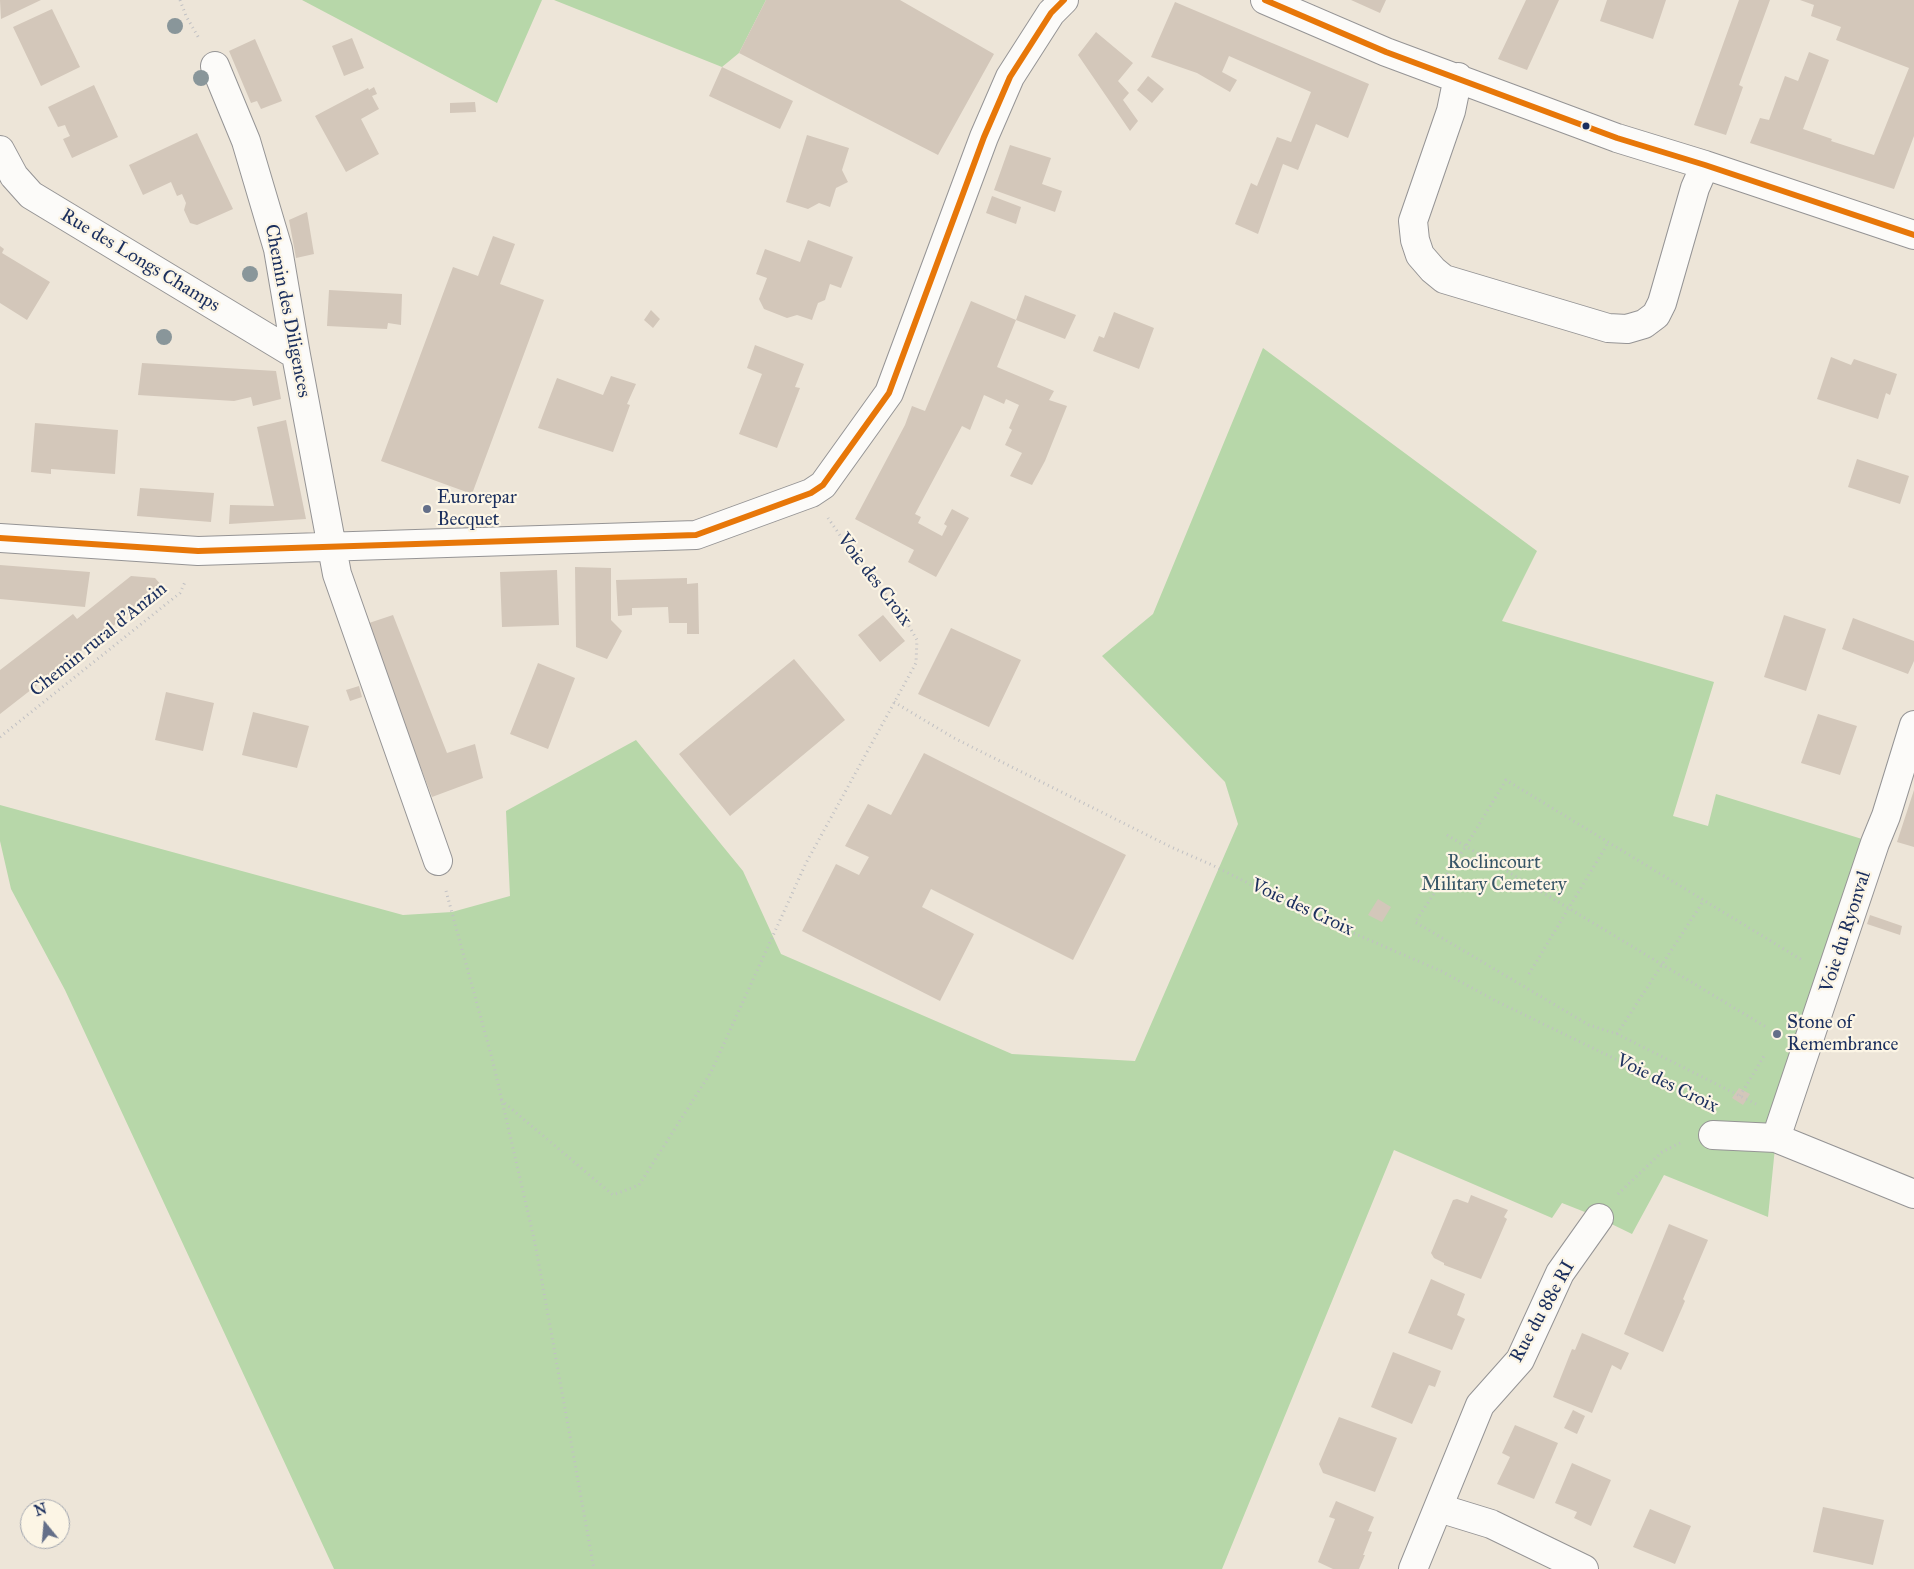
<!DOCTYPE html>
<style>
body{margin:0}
#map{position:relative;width:1914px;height:1569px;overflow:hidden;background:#ede5d8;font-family:"IM FELL Great Primer",serif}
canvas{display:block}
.north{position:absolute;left:20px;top:1499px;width:50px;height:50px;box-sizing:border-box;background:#fcf5e5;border:1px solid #a2a6af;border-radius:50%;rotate:343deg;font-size:14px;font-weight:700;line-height:20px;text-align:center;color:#1b2f5e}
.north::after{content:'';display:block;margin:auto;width:18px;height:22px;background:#646f89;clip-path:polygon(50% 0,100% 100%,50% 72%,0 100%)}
</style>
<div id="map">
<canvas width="1914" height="1569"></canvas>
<div class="north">N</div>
</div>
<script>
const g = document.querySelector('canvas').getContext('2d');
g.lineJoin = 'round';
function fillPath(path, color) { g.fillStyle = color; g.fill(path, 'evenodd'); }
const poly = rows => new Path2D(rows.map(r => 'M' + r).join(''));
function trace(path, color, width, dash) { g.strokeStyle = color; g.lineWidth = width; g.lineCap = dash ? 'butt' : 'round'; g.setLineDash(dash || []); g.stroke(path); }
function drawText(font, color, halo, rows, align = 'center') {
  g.font = font + ' "IM FELL Great Primer",serif'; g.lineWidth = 4.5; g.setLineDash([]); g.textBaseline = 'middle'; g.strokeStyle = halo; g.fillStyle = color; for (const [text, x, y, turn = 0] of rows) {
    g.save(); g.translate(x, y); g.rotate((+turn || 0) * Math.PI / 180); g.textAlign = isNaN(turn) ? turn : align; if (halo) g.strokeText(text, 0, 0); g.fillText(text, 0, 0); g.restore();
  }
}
const green = poly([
 [302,0,542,0,497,103],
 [554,0,766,0,739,53,722,67],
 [1263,348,1537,551,1502,621,1714,682,1673,816,1708,826,1716,794,1875,843,1776,1138,1768,1217,1664,1175,1632,1234,1595,1216,1562,1203,1552,1218,1394,1150,1222,1569,334,1569,65,990,11,889,0,841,0,805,403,915,452,912,510,896,506,811,636,740,743,871,781,954,1012,1054,1135,1061,1238,824,1225,782,1102,656,1153,614]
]);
const building = poly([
 [0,0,41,0,1,19],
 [766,0,900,0,994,54,938,155,739,53],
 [1351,0,1386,0,1380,13],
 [1526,0,1559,0,1527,70,1498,59],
 [1607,0,1666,0,1653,39,1600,21],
 [1739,0,1770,0,1739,85,1743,87,1726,135,1694,125],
 [1800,0,1914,0,1914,136,1894,189,1750,143,1760,118,1769,120,1785,76,1798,81,1809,52,1829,60,1803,129,1832,139,1831,141,1874,155,1909,68,1836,40,1841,27,1811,16,1814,5],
 [1175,2,1369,84,1348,138,1316,124,1298,170,1283,164,1258,234,1235,224,1251,183,1257,186,1277,137,1291,142,1311,92,1229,56,1222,72,1237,80,1230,92,1197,73,1151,57],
 [52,9,80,67,41,86,13,27],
 [1096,32,1133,63,1118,81,1129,93,1123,100,1138,121,1130,131,1078,55],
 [352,38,364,68,344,76,332,46],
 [255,39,282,101,261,109,257,101,251,103,229,51],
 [722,67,793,101,780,129,709,96],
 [1148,76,1164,89,1152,103,1137,90],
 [94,85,118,137,72,158,63,139,70,136,67,130,65,125,58,127,48,107],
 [374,87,377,94,372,96,379,109,361,119,379,154,346,172,315,116,368,88,369,90],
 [475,102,476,112,450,113,450,103],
 [197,133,233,209,197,225,190,223,184,210,186,203,182,194,177,196,171,182,143,195,129,165],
 [807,135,849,148,842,170,848,182,836,188,830,207,819,203,808,209,786,202],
 [1010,145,1051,158,1042,184,1062,191,1055,212,994,190],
 [992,196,1021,207,1016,224,986,213],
 [307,212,314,254,296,258,289,220],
 [493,236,515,244,500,284,544,300,472,494,381,461,453,267,478,276],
 [808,240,853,257,841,288,830,284,825,300,818,303,812,320,797,315,787,318,764,309,759,299,767,278,756,274,765,249,800,262],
 [0,246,4,249,2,253,50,282,27,320,0,303],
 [329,290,402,294,401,325,388,323,387,329,327,326],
 [1025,295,1076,315,1065,339,1016,320,997,367,1054,391,1049,400,1067,406,1045,461,1032,485,1010,476,1022,453,1005,445,1012,430,1009,428,1019,405,1006,399,1004,404,984,395,970,430,962,426,915,514,921,517,918,523,942,536,947,526,944,524,952,509,969,518,936,577,908,562,914,550,855,519,905,425,912,406,925,411,971,301,1016,320],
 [651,310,660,319,653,328,644,320],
 [1114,312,1154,328,1139,369,1093,351,1099,336,1104,338],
 [755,345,804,364,795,387,800,388,777,448,739,434,762,374,747,368],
 [1831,357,1851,365,1854,359,1897,374,1890,395,1886,393,1878,419,1817,399],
 [142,363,276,371,281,399,253,406,251,397,234,401,138,395],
 [611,376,636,384,627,404,630,405,613,452,538,428,557,378,603,395],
 [286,420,306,519,229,524,230,505,274,506,257,427],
 [35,423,118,430,115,474,51,469,51,474,31,472],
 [1857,459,1909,476,1900,504,1848,487],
 [140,488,214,493,211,522,137,516],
 [0,565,90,572,85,607,0,599],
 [575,567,611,568,611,620,622,631,607,659,576,647],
 [557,570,559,625,502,627,500,572],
 [131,576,155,578,163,587,0,714,0,670,73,614,77,619],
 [687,578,687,584,698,583,699,634,687,634,687,623,669,623,668,607,632,608,632,615,618,616,616,580],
 [393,615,447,753,475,744,483,778,432,797,366,624],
 [883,615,905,641,880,662,858,635],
 [1784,615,1826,629,1806,691,1764,677],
 [1853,618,1914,641,1914,661,1908,674,1842,649],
 [951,628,1021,660,989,727,918,694],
 [794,659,845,720,730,816,679,754],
 [538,663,575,678,548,749,510,734],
 [359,686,362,697,350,701,346,690],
 [166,692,214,703,203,751,155,740],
 [253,712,309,726,297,768,242,755],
 [1818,714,1857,726,1840,775,1801,763],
 [924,753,1126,855,1073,960,931,889,922,907,974,934,940,1001,802,931,836,864,859,875,869,857,845,846,868,804,891,815],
 [1914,790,1914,847,1897,842],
 [1378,899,1391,907,1382,922,1368,915],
 [1870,915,1902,926,1900,935,1867,924],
 [1739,1088,1750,1094,1743,1105,1732,1098],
 [1471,1195,1508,1210,1504,1217,1507,1219,1481,1279,1444,1265,1444,1263,1434,1258,1431,1253,1453,1200,1457,1199,1468,1203],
 [1669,1224,1708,1240,1683,1299,1685,1301,1663,1352,1624,1334],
 [1431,1279,1465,1294,1457,1315,1465,1319,1452,1350,1408,1333],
 [1582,1333,1629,1353,1621,1370,1612,1365,1592,1413,1553,1397,1572,1349,1575,1350],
 [1393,1352,1441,1371,1435,1387,1429,1385,1412,1424,1371,1407],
 [1573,1410,1585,1416,1577,1434,1564,1428],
 [1339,1417,1397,1438,1375,1492,1323,1473,1319,1464],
 [1515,1425,1558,1443,1534,1499,1497,1484,1510,1457,1502,1453],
 [1572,1463,1611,1480,1591,1526,1574,1518,1577,1512,1555,1503],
 [1336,1501,1374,1517,1368,1531,1372,1532,1363,1555,1365,1555,1359,1569,1333,1569,1318,1562,1335,1519,1329,1517],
 [1823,1507,1884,1520,1873,1565,1813,1552],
 [1650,1509,1691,1526,1675,1564,1633,1547]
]);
const path = poly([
 [180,0,186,16,200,40],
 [894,702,954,738,1171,847,1212,865,1314,916,1441,971,1496,1001,1708,1104],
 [0,737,180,593,185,582],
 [1447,835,1766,1027],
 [446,891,493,1062,535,1243,594,1569],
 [1529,974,1608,843],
 [1617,1034,1704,900],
 [1740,1096,1764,1056],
 [501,1100,613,1195,639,1185,711,1072,806,863,916,663,917,640,902,614,844,541,828,518],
 [1756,1104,1617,1034,1589,1025,1415,922,1466,846,1506,780,1802,960],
 [1618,1194,1662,1152,1682,1142]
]);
const minor = poly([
 [1265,0,1386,52,1617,138,1705,165,1914,235],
 [215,66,246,141,278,249,296,355,337,574,438,861],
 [1458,77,1451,111,1413,221,1415,240,1420,255,1433,270,1444,279,1608,328,1627,329,1644,324,1656,315,1662,303,1695,188,1705,165],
 [0,150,14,176,31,195,296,355],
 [0,538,198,551,696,535,811,493,823,485,889,393,984,137,1010,77,1051,13,1064,0],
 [1713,1135,1776,1138,1914,1194],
 [1776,1138,1875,843,1886,816,1914,725],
 [1439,1508,1491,1524,1584,1569],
 [1413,1569,1480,1405,1520,1360,1560,1273,1599,1218]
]);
const bus1 = poly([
 [1265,0,1386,52,1617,138,1705,165,1914,235],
 [0,538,198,551,696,535,811,493,823,485,889,393,984,137,1010,77,1051,13,1064,0]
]);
const trees = [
 [175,26],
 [201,78],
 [250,274],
 [164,337]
];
const markers = [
 [1586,126,4.5,"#1b2f5e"],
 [427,509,5,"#646f89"],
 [1777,1034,5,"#646f89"]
];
const streetNames = [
 ["Rue des Longs Champs",140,261,31],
 ["Chemin des Diligences",287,311,79],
 ["Voie des Croix",874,580,53],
 ["Chemin rural d'Anzin",99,640,-39],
 ["Voie des Croix",1302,908,25],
 ["Voie du Ryonval",1846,932,-72],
 ["Voie des Croix",1667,1084,26],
 ["Rue du 88e RI",1543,1312,-61]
];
const poiNames = [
 ["Eurorepar",437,498],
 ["Becquet",437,520],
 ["Stone of",1787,1023],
 ["Remembrance",1787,1045]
];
const parkNames = [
 ["Roclincourt",1494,863],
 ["Military Cemetery",1494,885]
];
fillPath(green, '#b7d7a9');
fillPath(building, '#d3c7ba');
trace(minor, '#959495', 30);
trace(path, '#c0c0c3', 3, [1, 4]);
trace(minor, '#fcfbf9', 28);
trace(bus1, '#e77709', 6);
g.fillStyle = '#89969a';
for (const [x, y] of trees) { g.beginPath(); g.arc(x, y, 8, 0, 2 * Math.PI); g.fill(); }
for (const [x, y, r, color] of markers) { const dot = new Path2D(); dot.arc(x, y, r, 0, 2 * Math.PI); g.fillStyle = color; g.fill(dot); trace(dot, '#fcf5e5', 2); }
drawText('19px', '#1b2f5e', '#fcf5e5', streetNames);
drawText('19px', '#1b2f5e', '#fcf5e5', poiNames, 'left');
drawText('19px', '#375667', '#fcf5e5', parkNames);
</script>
